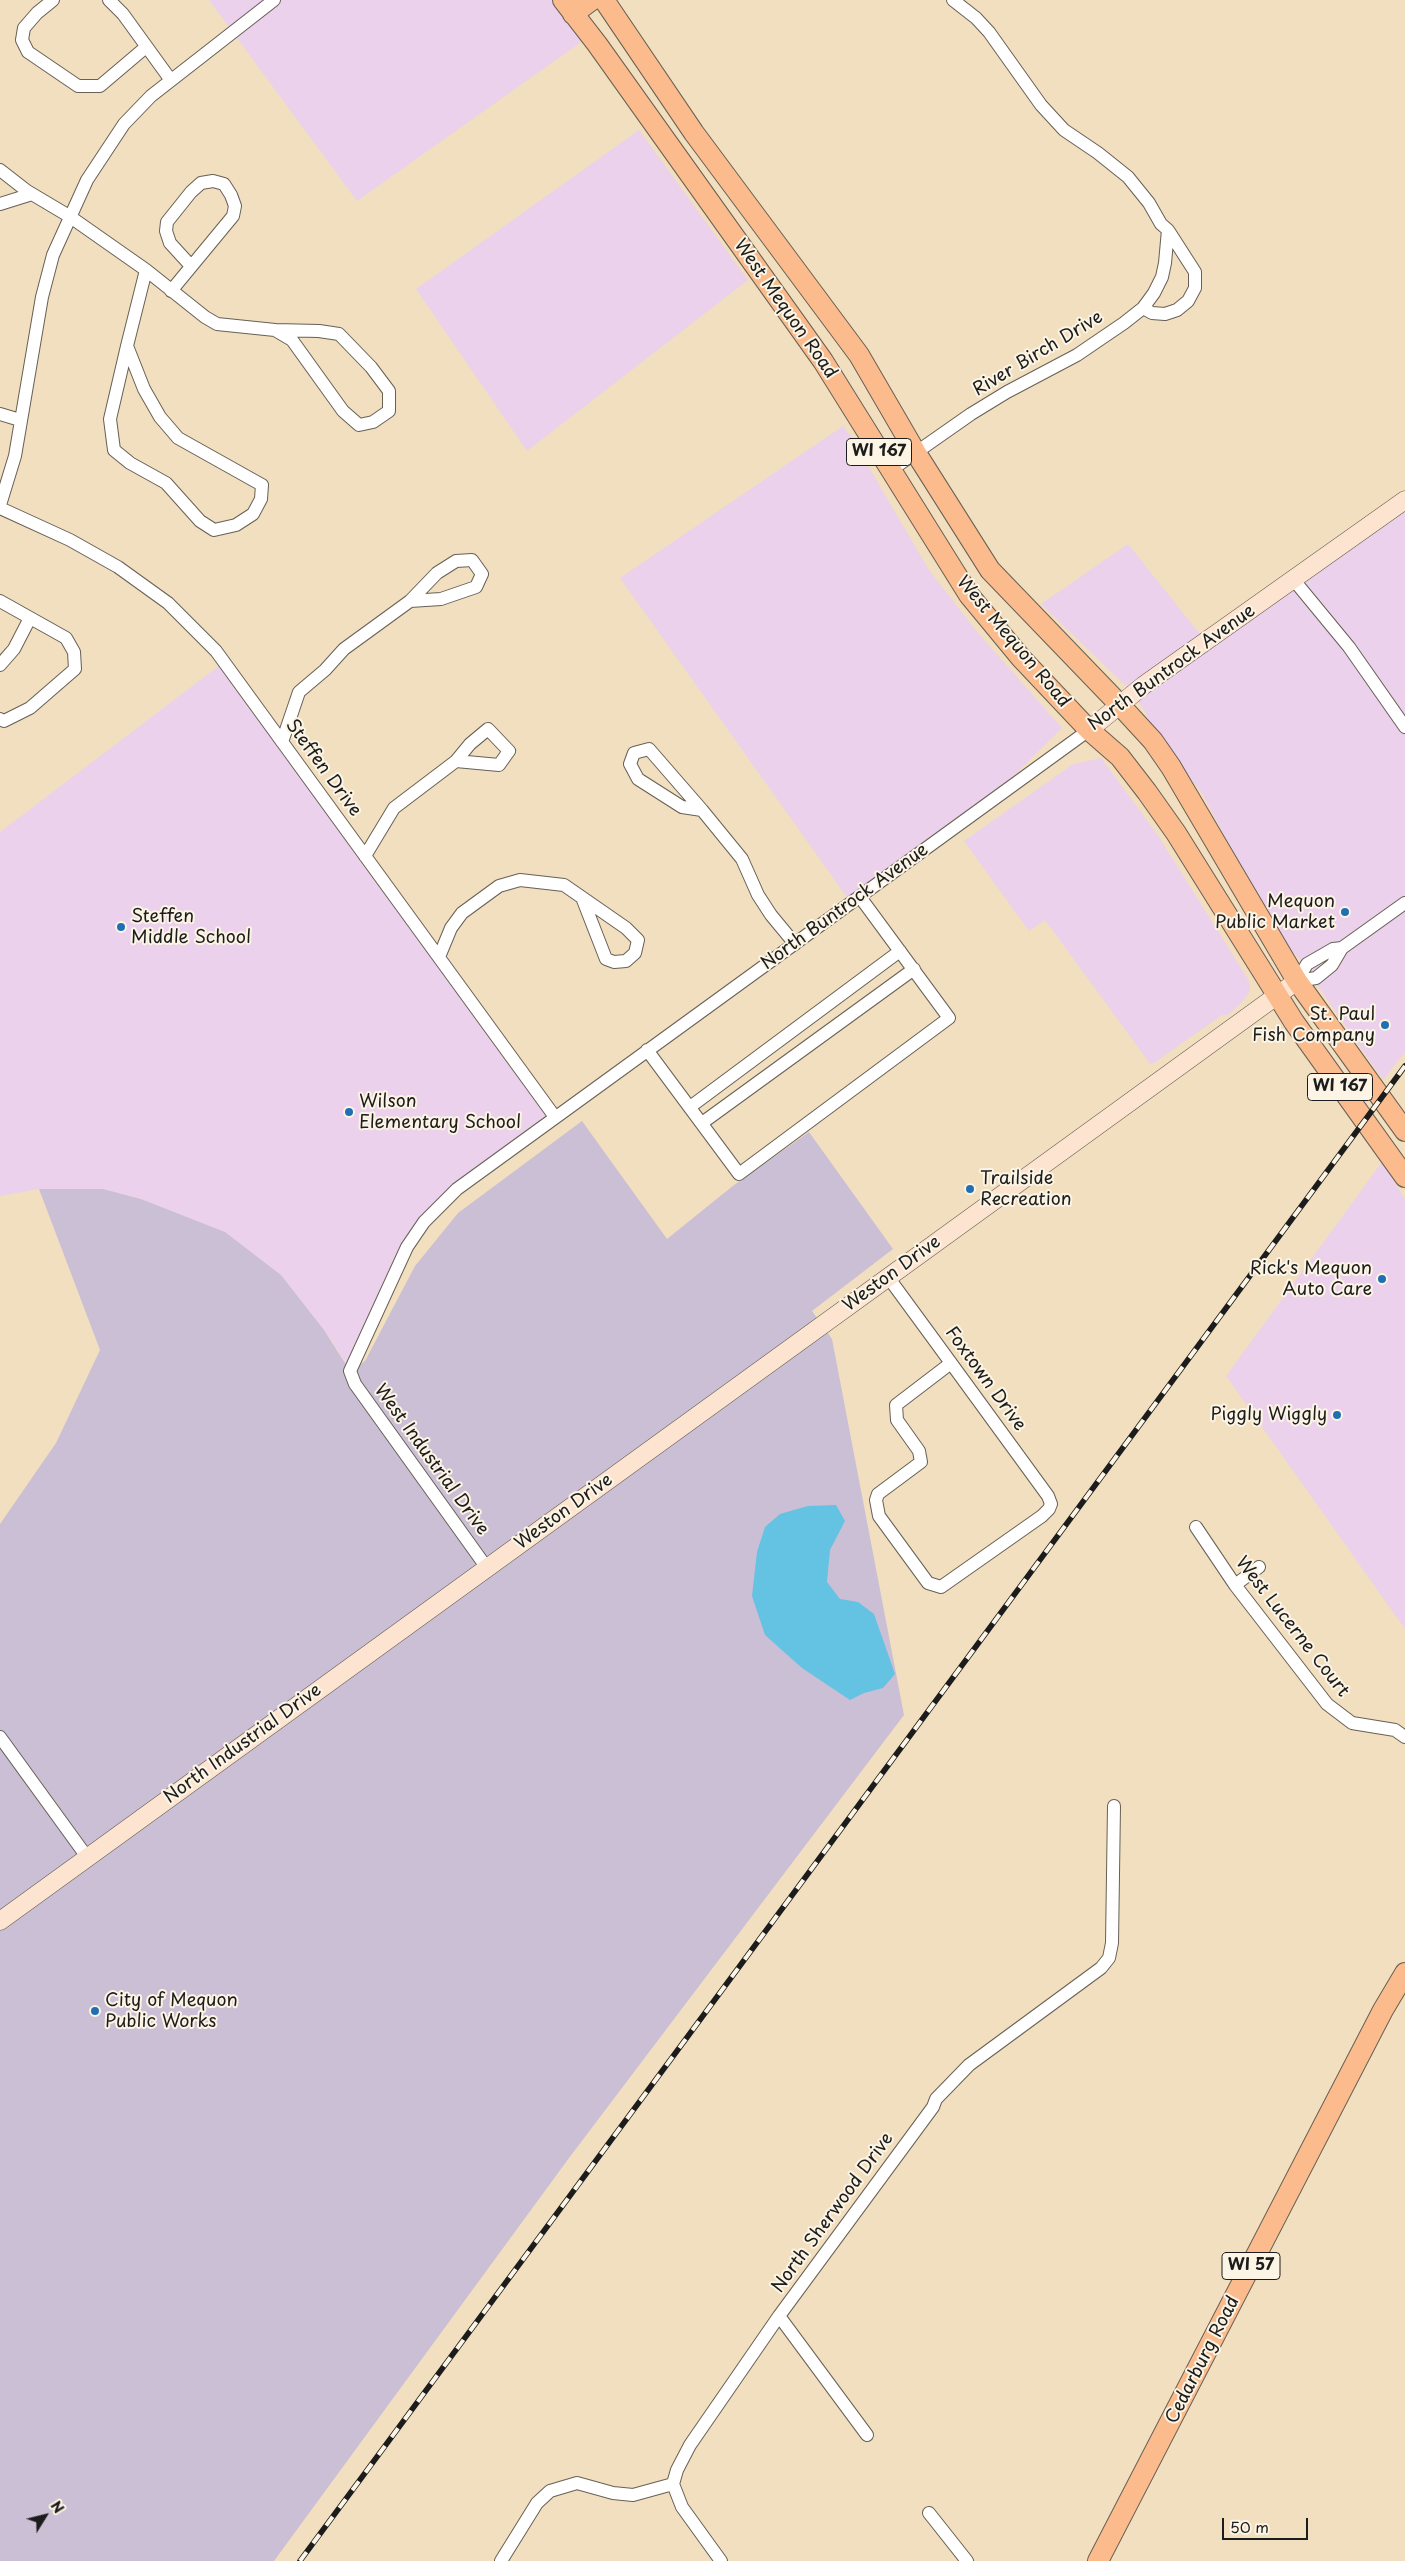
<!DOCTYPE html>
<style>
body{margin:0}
#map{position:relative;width:1405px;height:2561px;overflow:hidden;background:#f1dfbf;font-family:"Playpen Sans",sans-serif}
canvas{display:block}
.north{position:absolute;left:20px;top:2491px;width:50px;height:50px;-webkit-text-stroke:4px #fcf5e5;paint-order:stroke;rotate:54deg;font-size:14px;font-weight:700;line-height:20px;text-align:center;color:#1c1c1c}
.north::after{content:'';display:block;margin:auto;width:18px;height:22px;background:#1c1c1c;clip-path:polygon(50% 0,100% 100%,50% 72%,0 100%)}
.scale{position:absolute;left:1222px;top:2518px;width:86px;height:22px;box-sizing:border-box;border:2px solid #1c1c1c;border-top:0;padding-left:6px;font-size:15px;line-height:18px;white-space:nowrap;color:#1c1c1c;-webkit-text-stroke:4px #fcf5e5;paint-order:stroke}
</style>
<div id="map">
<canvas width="1405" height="2561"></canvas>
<div class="north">N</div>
<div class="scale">50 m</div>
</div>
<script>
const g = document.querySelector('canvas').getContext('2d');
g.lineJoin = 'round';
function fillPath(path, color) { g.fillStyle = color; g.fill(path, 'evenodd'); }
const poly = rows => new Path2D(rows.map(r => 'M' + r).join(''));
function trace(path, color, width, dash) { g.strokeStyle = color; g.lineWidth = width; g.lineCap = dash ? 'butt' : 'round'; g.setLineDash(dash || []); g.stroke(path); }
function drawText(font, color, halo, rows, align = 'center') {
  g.font = font + ' "Playpen Sans",sans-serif'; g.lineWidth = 4; g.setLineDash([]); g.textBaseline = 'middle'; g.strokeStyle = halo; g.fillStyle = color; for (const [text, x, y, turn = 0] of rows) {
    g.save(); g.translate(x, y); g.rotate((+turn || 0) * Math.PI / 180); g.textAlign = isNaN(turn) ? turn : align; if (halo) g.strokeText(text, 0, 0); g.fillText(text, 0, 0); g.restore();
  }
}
const built = poly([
 [209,0,555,0,584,40,357,201],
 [639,130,748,280,527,451,416,289],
 [843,426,850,435,929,570,978,633,1062,728,978,811,851,903,620,578],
 [1405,512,1405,1052,1383,1080,1297,956,1288,950,1243,872,1203,795,1150,725,1145,711,1126,686,1041,604,1128,544,1211,648],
 [224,662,555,1117,424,1222,350,1371,332,1341,281,1275,225,1232,141,1199,103,1189,39,1189,0,1196,0,832],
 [1101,758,1157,834,1248,979,1250,986,1249,993,1243,1001,1228,1015,1222,1015,1151,1065,1045,920,1029,931,964,841,1073,764],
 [1382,1162,1405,1199,1405,1629,1226,1376]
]);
const industrial = poly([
 [582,1121,667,1239,734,1185,809,1132,893,1249,812,1311,832,1339,904,1715,569,2158,274,2561,0,2561,0,1524,56,1443,100,1350,39,1189,103,1189,141,1199,225,1232,281,1275,324,1330,350,1371,365,1361,415,1266,458,1213]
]);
const water = poly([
 [836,1505,845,1521,830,1550,827,1582,840,1599,858,1602,874,1614,895,1674,883,1688,864,1693,850,1700,802,1668,765,1635,752,1596,757,1552,765,1527,780,1514,808,1506]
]);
const street = poly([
 [53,0,37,13,24,28,22,40,28,52,78,86,100,86,146,47],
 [109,0,123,14,170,79],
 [0,170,27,191,69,216,146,270,205,317,217,324,275,330,292,340,343,411,359,425,373,422,389,411,389,391,371,367,339,334,319,331,275,330],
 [0,204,32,194],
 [171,291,233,216,235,206,231,195,224,184,213,181,201,183,191,192,167,222,166,231,170,243,191,266],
 [1143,308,1152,313,1165,314,1177,310,1188,301,1195,288,1195,272,1168,230],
 [127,346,144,389,160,417,178,438,262,485,261,499,253,514,236,525,214,530,200,521,166,483,130,463,114,450,110,419,127,346,146,270],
 [0,414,20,420],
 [891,470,971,414,1007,392,1077,355,1124,323,1143,308,1154,293,1162,277,1165,263,1168,230,1161,224,1149,203,1128,177,1098,153,1064,130,1041,105,989,32,976,18,953,0],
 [0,505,15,456,42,297,53,255,87,180,124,124,151,96,274,0],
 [0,508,70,540,118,567,168,603,216,651,555,1117],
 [1293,579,1349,647,1405,727],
 [0,601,66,638,74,652,75,669,30,708,4,721,0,719],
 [0,665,14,649,30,618],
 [282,742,299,692,325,670,344,649,410,601,437,573,456,561,472,560,482,574,476,587,441,599,410,601],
 [702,810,682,807,638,779,630,764,634,753,649,749,702,810,742,859,758,895,771,915,795,944],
 [365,856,394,808,456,761,470,744,488,729,509,751,499,765,456,761],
 [439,957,451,928,462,913,499,886,520,880,564,885,626,928,638,940,635,953,626,961,614,962,606,959,583,900],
 [1297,981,1307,964,1333,949,1342,948,1405,903],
 [1297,981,1316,978,1332,965,1342,948],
 [647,1050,739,1174,949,1018,860,897],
 [690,1107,900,951],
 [702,1123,914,969],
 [888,1277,932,1337,1048,1496,1051,1504,1049,1509,1042,1516,941,1587,928,1583,879,1516,876,1500,878,1494,921,1462,919,1451,897,1420,896,1405,951,1363],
 [1196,1527,1235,1585,1327,1704,1352,1723,1395,1730,1405,1737],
 [487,1568,355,1384,350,1371,407,1247,424,1222,457,1189,1089,730],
 [1235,1585,1259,1567],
 [0,1737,87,1857],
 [779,2316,867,2435],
 [673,2484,682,2507,721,2561],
 [929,2513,967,2561],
 [501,2561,537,2503,550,2491,577,2483,613,2493,633,2495,673,2484,677,2470,690,2445,779,2316,933,2107,936,2099,969,2065,1101,1968,1109,1958,1112,1943,1114,1806]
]);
const secondary = poly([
 [1089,730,1144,685,1405,500],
 [0,1921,1297,981]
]);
const primary = poly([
 [563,0,597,44,823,361,969,595,1021,658,1089,730,1120,757,1147,792,1176,833,1294,1022,1405,1177],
 [604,0,694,133,859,355,916,453,990,570,1119,704,1153,741,1171,767,1297,981,1405,1131],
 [573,14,592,0],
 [1098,2561,1383,2010,1405,1973]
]);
const rail = poly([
 [300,2561,1405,1066]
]);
const markers = [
 [1345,912,5,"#1f6fb2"],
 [121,927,5,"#1f6fb2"],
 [1385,1025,5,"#1f6fb2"],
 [349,1112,5,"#1f6fb2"],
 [970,1189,5,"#1f6fb2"],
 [1382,1279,5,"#1f6fb2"],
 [1337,1415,5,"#1f6fb2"],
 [95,2011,5,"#1f6fb2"]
];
const shields = [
 [879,452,65],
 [1340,1087,65],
 [1251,2266,58]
];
const shieldNames = [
 ["WI 167",879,452],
 ["WI 167",1340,1087],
 ["WI 57",1251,2266]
];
const streetNames = [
 ["West Mequon Road",785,309,55],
 ["River Birch Drive",1038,354,-31],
 ["West Mequon Road",1013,642,50],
 ["North Buntrock Avenue",1172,668,-36],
 ["Steffen Drive",323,768,54],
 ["North Buntrock Avenue",845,907,-36],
 ["Weston Drive",892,1274,-36],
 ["Foxtown Drive",985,1379,54],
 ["West Industrial Drive",431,1460,54],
 ["Weston Drive",564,1512,-36],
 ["West Lucerne Court",1292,1627,52],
 ["North Industrial Drive",243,1744,-36],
 ["North Sherwood Drive",833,2213,-54],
 ["Cedarburg Road",1203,2360,-63]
];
const poiNames = [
 ["Mequon",1335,902],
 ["Public Market",1335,923],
 ["Steffen",131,917,"left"],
 ["Middle School",131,938,"left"],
 ["St. Paul",1375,1015],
 ["Fish Company",1375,1036],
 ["Wilson",359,1102,"left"],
 ["Elementary School",359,1123,"left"],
 ["Trailside",980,1179,"left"],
 ["Recreation",980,1200,"left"],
 ["Rick's Mequon",1372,1269],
 ["Auto Care",1372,1290],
 ["Piggly Wiggly",1327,1415],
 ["City of Mequon",105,2001,"left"],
 ["Public Works",105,2022,"left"]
];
fillPath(built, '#ebd1eb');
fillPath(industrial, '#cbbfd5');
fillPath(water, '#64c2e2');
trace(street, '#676055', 14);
trace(secondary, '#676055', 19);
trace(primary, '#676055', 22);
trace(street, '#fff', 12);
trace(secondary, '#fde4d1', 18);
trace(primary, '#fbbb8d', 20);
trace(rail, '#1c1c1c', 5.5);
trace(rail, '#fcf5e5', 4, [11]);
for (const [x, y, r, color] of markers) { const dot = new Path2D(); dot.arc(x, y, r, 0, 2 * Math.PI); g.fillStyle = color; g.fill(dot); trace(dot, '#fcf5e5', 2); }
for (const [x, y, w] of shields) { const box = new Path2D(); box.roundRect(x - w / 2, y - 13.5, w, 27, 4); g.fillStyle = '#fcf5e5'; g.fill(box); trace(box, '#1c1c1c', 1); }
drawText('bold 16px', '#1c1c1c', null, shieldNames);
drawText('18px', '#1c1c1c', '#fcf5e5', streetNames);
drawText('18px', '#1c1c1c', '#fcf5e5', poiNames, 'right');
</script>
